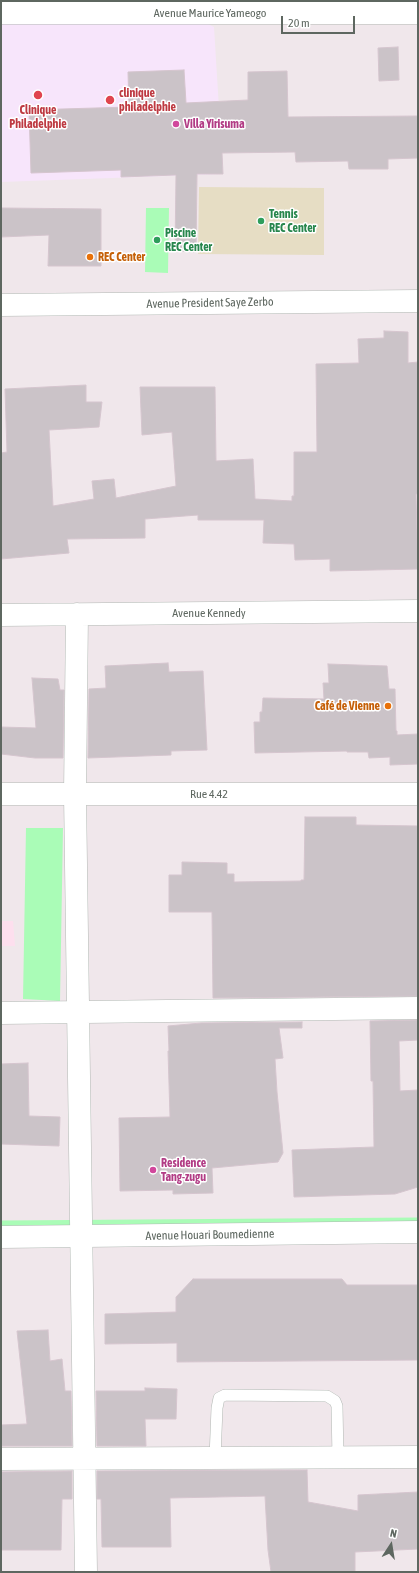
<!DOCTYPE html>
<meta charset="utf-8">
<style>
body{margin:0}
#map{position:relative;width:419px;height:1573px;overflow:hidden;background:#f0e7eb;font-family:"Asap Condensed",sans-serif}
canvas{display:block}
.frame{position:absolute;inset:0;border:2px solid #5e6760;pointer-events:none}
.north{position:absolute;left:371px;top:1525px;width:40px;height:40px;-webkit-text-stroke:3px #fff;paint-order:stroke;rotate:12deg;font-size:11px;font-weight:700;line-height:16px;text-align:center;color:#5e6760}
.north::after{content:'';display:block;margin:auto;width:14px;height:18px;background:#5e6760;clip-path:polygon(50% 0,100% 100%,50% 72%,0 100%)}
.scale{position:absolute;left:281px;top:16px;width:74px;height:18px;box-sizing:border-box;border:2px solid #5e6760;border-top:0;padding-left:5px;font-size:12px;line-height:14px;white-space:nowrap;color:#5e6760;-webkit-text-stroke:3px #fff;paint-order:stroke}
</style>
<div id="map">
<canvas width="419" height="1573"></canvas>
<div class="frame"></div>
<div class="north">N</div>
<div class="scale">20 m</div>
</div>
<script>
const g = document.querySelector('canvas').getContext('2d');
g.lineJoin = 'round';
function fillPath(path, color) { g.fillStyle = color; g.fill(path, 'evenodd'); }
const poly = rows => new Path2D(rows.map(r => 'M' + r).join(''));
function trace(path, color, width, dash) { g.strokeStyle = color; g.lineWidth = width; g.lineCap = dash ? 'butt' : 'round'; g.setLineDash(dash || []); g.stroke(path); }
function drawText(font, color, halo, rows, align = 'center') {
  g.font = font + ' "Asap Condensed",sans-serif'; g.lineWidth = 3; g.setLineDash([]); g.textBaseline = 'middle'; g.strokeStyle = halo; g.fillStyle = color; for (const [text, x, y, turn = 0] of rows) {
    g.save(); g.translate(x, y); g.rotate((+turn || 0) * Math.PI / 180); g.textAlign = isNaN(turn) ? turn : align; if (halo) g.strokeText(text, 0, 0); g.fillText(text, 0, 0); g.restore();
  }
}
const commercial = poly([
 [1,921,13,921,15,946,1,946]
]);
const medical = poly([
 [1,22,206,23,214,27,223,174,1,182]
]);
const green = poly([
 [199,187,324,188,324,255,198,254]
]);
const water = poly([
 [146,208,169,208,168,273,145,272],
 [26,828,63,828,60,1001,23,999]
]);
const stream = poly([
 [1,1224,418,1221]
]);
const building = poly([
 [398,47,399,80,379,81,378,48,398,47],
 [184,70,186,103,248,100,248,72,287,71,288,117,418,116,418,158,388,159,388,169,349,169,348,161,296,162,295,152,222,153,223,174,197,174,196,252,175,251,176,175,121,177,121,170,31,173,29,110,129,107,128,72,184,70],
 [1,208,101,209,101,266,48,266,49,235,1,237,1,208],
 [384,331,408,332,408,363,418,362,418,494,416,494,418,569,330,571,330,559,295,560,294,544,263,543,264,520,198,520,198,515,145,519,145,538,67,539,69,553,1,559,1,453,7,452,5,389,86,385,86,402,102,402,99,427,49,430,53,506,94,499,92,481,114,479,116,498,176,486,172,432,142,435,140,387,215,387,216,461,253,459,255,499,292,501,292,496,294,496,294,452,317,452,316,364,359,363,358,339,384,338,384,331],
 [168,663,169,672,203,671,207,750,171,751,171,755,88,758,89,689,106,688,105,666,168,663],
 [328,664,387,666,389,689,395,689,396,731,397,731,397,735,418,734,418,764,390,765,390,757,369,758,368,752,347,752,347,751,255,753,254,722,260,722,260,712,262,712,263,698,324,699,323,683,329,683,328,664],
 [32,678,58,679,60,690,64,690,63,758,35,758,1,754,1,727,36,728,32,678],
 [305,817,356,817,356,825,418,826,418,996,213,998,212,912,169,912,169,875,182,875,182,862,227,863,227,874,234,874,234,882,301,881,301,880,304,880,305,817],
 [418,1020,418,1040,399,1041,400,1091,418,1090,418,1187,395,1194,294,1197,292,1150,374,1147,373,1081,371,1081,370,1021,418,1020],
 [302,1022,302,1028,279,1028,283,1058,275,1059,277,1092,283,1153,278,1162,212,1168,213,1193,173,1194,173,1190,120,1191,119,1118,170,1117,168,1051,169,1051,168,1026,201,1023,302,1022],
 [28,1063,29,1116,60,1117,59,1146,1,1144,1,1064,28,1063],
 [193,1279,342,1279,347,1285,418,1285,418,1360,177,1362,177,1343,105,1344,105,1314,176,1312,176,1297,193,1279],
 [48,1330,50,1361,62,1359,65,1391,71,1391,72,1446,1,1446,1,1425,27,1424,17,1331,48,1330],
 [145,1388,177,1389,176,1419,145,1419,146,1446,97,1446,96,1391,145,1391,145,1388],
 [307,1470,308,1502,358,1511,358,1495,418,1492,418,1549,355,1552,355,1572,271,1572,268,1550,265,1496,170,1498,171,1547,102,1547,101,1499,97,1499,97,1471,307,1470],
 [72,1471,72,1499,62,1499,61,1550,1,1550,2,1472,72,1471]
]);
const service = poly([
 [215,1458,217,1408,219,1398,225,1395,327,1396,335,1401,337,1406,338,1458]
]);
const minor = poly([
 [1,13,418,13],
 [1,305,418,301],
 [77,614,75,794,86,1572],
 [1,615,418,611],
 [1,794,418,794],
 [1,1013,418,1008],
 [1,1459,418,1457]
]);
const secondary = poly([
 [1,1237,418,1232]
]);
const markers = [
 [38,95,5,"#e0444e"],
 [110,100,5,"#e0444e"],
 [176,124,4,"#d1479c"],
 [261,221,4,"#2e9e5b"],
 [157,240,4,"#2e9e5b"],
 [90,257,4,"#e8710a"],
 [388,706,4,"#e8710a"],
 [153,1170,4,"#d1479c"]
];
const streetNames = [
 ["Avenue Maurice Yameogo",210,13],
 ["Avenue President Saye Zerbo",210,303,-1],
 ["Avenue Kennedy",209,613],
 ["Rue 4.42",209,794],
 ["Avenue Houari Boumedienne",210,1235,-1]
];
const healthNames = [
 ["clinique",119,93],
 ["philadelphie",119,107],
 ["Clinique",38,110,"center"],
 ["Philadelphie",38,124,"center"]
];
const hotelNames = [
 ["Villa Yirisuma",184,124],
 ["Residence",161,1163],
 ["Tang-zugu",161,1177]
];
const leisureNames = [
 ["Tennis",269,214],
 ["REC Center",269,228],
 ["Piscine",165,233],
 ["REC Center",165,247]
];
const foodNames = [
 ["REC Center",98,257],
 ["Café de Vienne",380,706,"right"]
];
fillPath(commercial, '#fddfee');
fillPath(medical, '#f7e5fb');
fillPath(green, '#e6ddc4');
fillPath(water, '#aafcb7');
trace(stream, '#aafcb7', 7);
fillPath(building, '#cbc3c8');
trace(building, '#d5c5ce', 1);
trace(service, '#b2b9b4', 12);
trace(minor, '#b2b9b4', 23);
trace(secondary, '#b1b9b4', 23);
trace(service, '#fff', 11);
trace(minor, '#fff', 22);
trace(secondary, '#fff', 22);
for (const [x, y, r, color] of markers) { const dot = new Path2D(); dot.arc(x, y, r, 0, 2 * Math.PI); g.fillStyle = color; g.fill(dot); trace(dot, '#fff', 1.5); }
drawText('12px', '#5e6760', '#fff', streetNames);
drawText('bold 12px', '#be3a42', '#fff', healthNames, 'left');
drawText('bold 12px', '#b23c85', '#fff', hotelNames, 'left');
drawText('bold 12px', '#27864d', '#fff', leisureNames, 'left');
drawText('bold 12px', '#c56008', '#fff', foodNames, 'left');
</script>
